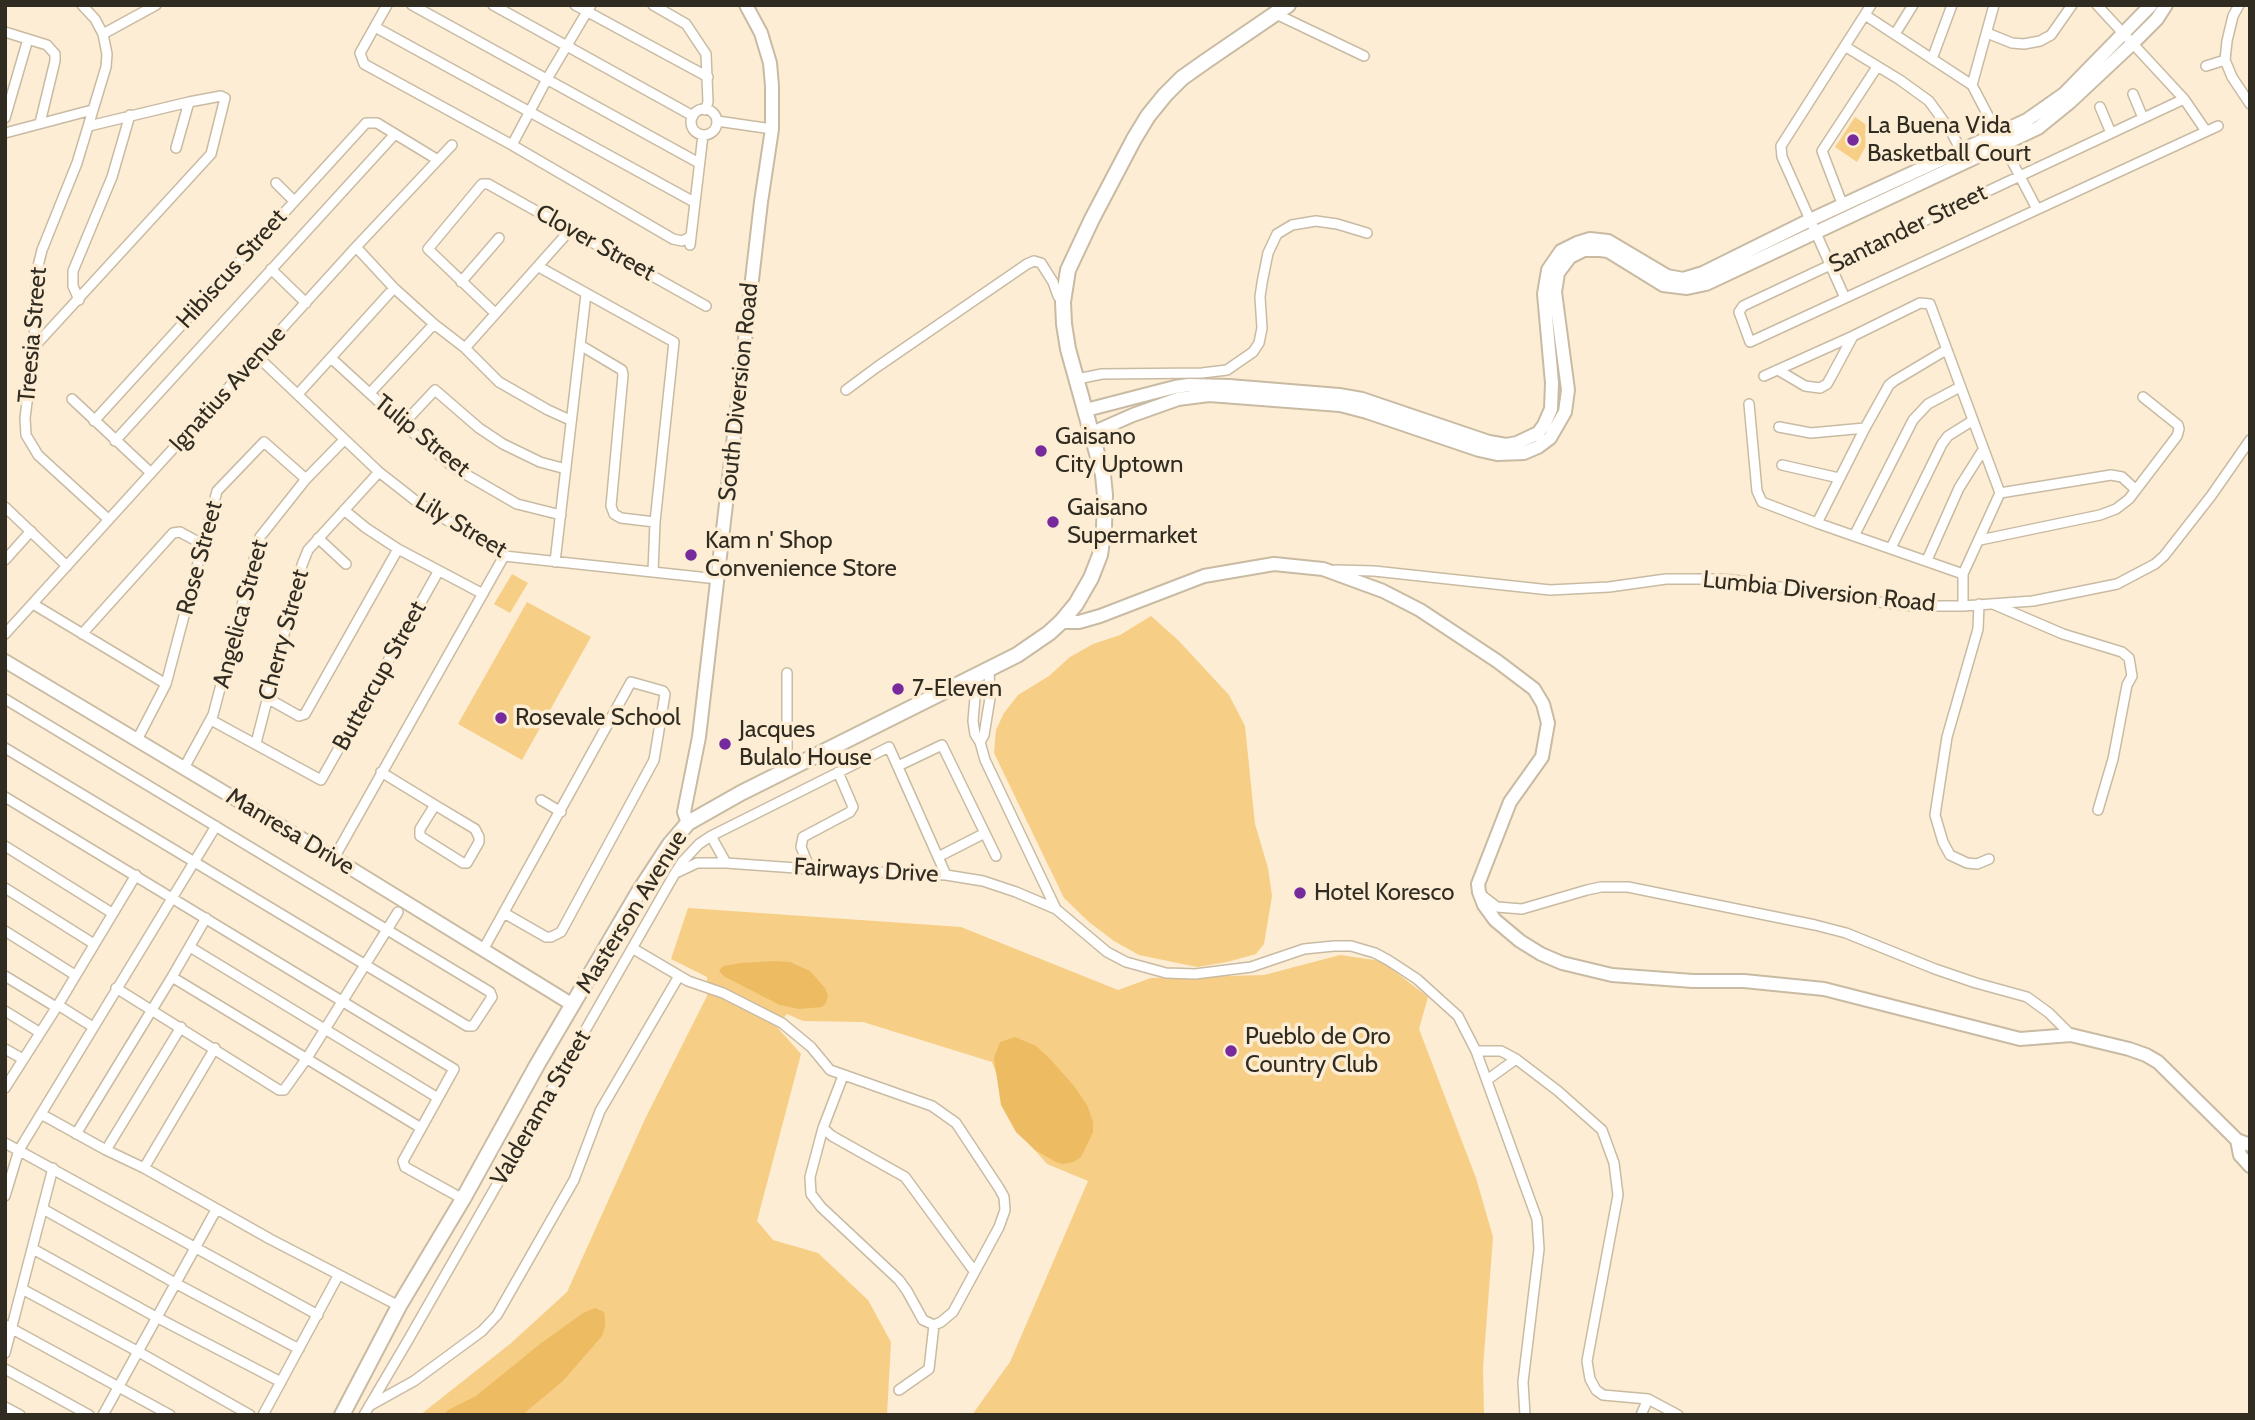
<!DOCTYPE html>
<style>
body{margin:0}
#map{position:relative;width:2255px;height:1420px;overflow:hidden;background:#fcedd4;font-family:Cabin,sans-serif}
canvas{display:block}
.frame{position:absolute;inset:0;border:7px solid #312c22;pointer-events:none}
</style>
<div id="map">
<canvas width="2255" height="1420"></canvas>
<div class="frame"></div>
</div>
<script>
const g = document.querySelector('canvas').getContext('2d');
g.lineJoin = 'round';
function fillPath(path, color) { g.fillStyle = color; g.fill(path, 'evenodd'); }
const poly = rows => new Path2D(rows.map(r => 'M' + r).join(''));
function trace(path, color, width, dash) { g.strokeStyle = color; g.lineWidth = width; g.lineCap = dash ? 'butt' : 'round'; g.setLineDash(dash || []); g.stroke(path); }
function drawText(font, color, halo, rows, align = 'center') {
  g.font = font + ' Cabin,sans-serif'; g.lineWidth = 7; g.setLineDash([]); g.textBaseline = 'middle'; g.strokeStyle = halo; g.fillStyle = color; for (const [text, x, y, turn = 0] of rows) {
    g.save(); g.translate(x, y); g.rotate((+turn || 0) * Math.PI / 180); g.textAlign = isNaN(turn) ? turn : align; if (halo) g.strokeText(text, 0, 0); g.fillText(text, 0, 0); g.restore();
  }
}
const green = poly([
 [1855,117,1868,126,1865,134,1866,146,1857,162,1835,147],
 [512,574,528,583,510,613,494,604],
 [527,602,591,637,522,760,458,724],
 [1151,616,1178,640,1229,695,1245,726,1255,824,1268,868,1272,896,1264,944,1256,954,1227,962,1197,967,1139,955,1114,941,1089,922,1064,898,994,753,996,730,1004,713,1018,695,1049,676,1070,657,1093,644,1120,635],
 [688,908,961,927,1118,990,1151,978,1264,975,1340,955,1381,961,1428,997,1419,1029,1476,1178,1493,1237,1483,1368,1484,1415,972,1415,1010,1362,1088,1181,1047,1164,1017,1130,992,1062,863,1022,803,1021,787,1014,776,1026,801,1054,757,1221,773,1240,818,1253,868,1300,891,1342,887,1415,420,1415,510,1344,567,1292,645,1119,707,996,707,977,671,959]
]);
const water = poly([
 [774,961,790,962,810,971,825,988,828,996,826,1003,822,1007,799,1009,780,1005,725,977,719,971,723,966,741,963],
 [1015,1037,1036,1046,1051,1060,1074,1086,1087,1105,1093,1122,1093,1132,1084,1151,1080,1158,1073,1162,1063,1164,1056,1162,1035,1150,1016,1132,1001,1105,994,1058,1000,1042],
 [595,1308,604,1312,605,1319,605,1327,602,1336,563,1381,522,1415,443,1415,448,1410,476,1396,540,1344,583,1313]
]);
const street = poly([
 [82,5,95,19,103,34,107,54,106,67,77,163,42,250,37,270,34,347,25,418,26,435,38,455,108,519],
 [387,5,360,53,364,64,512,145,673,239,682,241,690,237],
 [412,5,699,163],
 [493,5,693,116],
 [575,5,708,77],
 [653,5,686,24,706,54,708,102,705,110],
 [2097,5,2184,99,2206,131],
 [2239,5,2233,16,2227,41,2225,60,2232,77,2250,104],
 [1276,14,1364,56],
 [1865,15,1972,85,2037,209],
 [375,27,694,202],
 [5,32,47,45,55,54,55,61,40,123],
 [1987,33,2012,43,2024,44,2040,41,2051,35,2072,5],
 [103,34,156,5],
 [1895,34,1913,5],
 [1846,47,1900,80,1929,101,1950,130,1961,150],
 [1932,59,1952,5],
 [2206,66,2225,60],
 [1972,85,1994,5],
 [2133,94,2143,118],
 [2184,99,1743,306,1739,312,1750,342,2218,126],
 [2100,107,2111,133],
 '691 122a13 13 0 1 1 26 0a13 13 0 1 1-26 0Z',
 [5,118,28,39],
 [717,121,772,129],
 [5,133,92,110],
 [512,145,547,79,591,5],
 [176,148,189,102],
 [276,183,294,201],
 [1843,206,1822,151,1877,67],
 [690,245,703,135],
 [356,247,394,288,434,324,465,348,499,382,548,410,570,420],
 [539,267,674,342,655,522,653,572],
 [271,269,306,303],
 [461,282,499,238],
 [1845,298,1782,157,1781,146,1871,5],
 [79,300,73,286,73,271,112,177,130,115],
 [495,313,428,249,482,184,488,184,706,306],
 [580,345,622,370,623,375,611,506,614,514,621,518,655,522],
 [34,347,211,154,225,98,221,96,189,102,89,126],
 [465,348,571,229],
 [258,357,379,472,416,501,504,556,718,579],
 [331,358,403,424,453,467,517,504,561,515],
 [1778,370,1805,386,1820,388,1827,384,1831,377,1853,336],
 [1764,376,1853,336,1920,303,1930,304,2000,493,1963,574],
 [1077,379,1102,374,1202,373,1227,370,1253,352,1259,343,1262,328,1260,297,1262,283,1268,253,1277,234,1292,225,1316,221,1337,224,1367,233],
 [846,390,877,367,1027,264,1034,261,1041,263,1053,282,1058,296,1063,302],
 [370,393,434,324],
 [298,394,394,288],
 [72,399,151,473],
 [1749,404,1757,491,1762,502,1817,523,1963,574,1963,606],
 [94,421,366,123,377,123,438,160],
 [403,424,435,390,479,428,503,444,540,462,566,469],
 [1779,427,1811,433,1865,428],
 [115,441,395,134],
 [1782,465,1839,478],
 [2000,493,2111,475,2122,477,2136,490],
 [5,507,67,566],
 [344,510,366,528,398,549,483,594],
 [1817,523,1865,428,1889,385,1894,381,1946,350],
 [1854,536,1913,420,1928,404,1960,387],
 [318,538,346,564],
 [1980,540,2100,515,2116,509,2129,499,2177,436,2179,429,2178,425,2143,397],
 [1891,548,1942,444,1948,436,1972,421],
 [5,560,31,531],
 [1927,560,1959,488,1983,450],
 [555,562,586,294],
 [1335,570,1374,571,1550,590,1609,587,1666,579,1714,579,1734,580,1870,601,1912,606,1963,606,2033,601,2117,584,2155,564,2164,556,2211,496,2250,440],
 [33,604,166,684],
 [1979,604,1978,629,1947,737,1935,815,1943,842,1950,855,1967,863,1977,864,1989,859],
 [1993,604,2063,634,2122,652,2129,658,2132,676,2127,685,2113,759,2098,810],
 [5,634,356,247,452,145],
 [82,634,173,533,180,532,202,544],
 [787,673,787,758,790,768],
 [971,679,975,698,973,721,975,734,980,742,985,760,1056,909,1107,952,1126,962,1166,973,1195,974,1251,967,1304,949,1334,946,1351,946,1375,953,1388,960,1417,979,1458,1016,1476,1051,1537,1219,1539,1249,1523,1382,1525,1415],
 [267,698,299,716,305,714,398,549],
 [5,699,490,992,492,997,473,1026,467,1026,5,748],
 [211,720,321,780,438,572],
 [137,740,166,684,217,491,264,442,306,479],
 [980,742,984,735,990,698,989,670],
 [256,743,302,565,308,550,379,472],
 [898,766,942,745,996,856],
 [184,768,213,715,260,537,306,479,344,440],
 [381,772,435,805,475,829,479,837,479,842,467,863,463,863,420,836,420,829,435,805],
 [5,797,454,1069,403,1161,405,1167,463,1199],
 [541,800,561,812],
 [711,836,726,863],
 [5,846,112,913],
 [938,857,985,833],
 [334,858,504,556],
 [810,869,801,847,803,837,850,812,853,807,838,772],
 [678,872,697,863,726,863,810,869,946,875,983,881,1016,892,1056,909],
 [5,888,94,944],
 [1484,897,1497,907,1522,909,1587,890,1601,887,1628,887,1815,925,1846,933,1935,969,1976,983,2027,997,2049,1013,2071,1035],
 [5,931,75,975],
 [190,947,438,1098],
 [632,948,688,981,723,993,782,1023,811,1047,830,1070,932,1106,956,1123,999,1188,1004,1197,1005,1210,999,1227,953,1312,941,1322,934,1325,923,1320,907,1291,899,1280,821,1207,811,1194,810,1177,823,1128,843,1076],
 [483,950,631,682,663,691,665,694,654,760,561,932,551,937,546,937,504,913],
 [5,976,56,1007],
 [172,977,421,1128],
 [116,988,279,1090,284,1090,307,1058,398,912],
 [58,1005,93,1027],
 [5,1011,39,1032],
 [5,1049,23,1059],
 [1476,1051,1501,1051,1516,1059,1558,1091,1602,1130,1614,1163,1618,1195,1587,1361,1590,1379,1596,1390,1603,1395,1648,1399,1678,1415],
 [1487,1080,1516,1059],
 [5,1088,58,1005,136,875],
 [41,1114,106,1150,144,1168,270,1239,399,1306],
 [823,1128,832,1136,905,1177,974,1271],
 [76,1134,172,977,206,918],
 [5,1143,318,1315],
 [106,1150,181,1027],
 [144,1168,215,1048],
 [5,1196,19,1150,216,826],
 [43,1209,175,1283,299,1349],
 [33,1249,156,1317,281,1382],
 [22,1289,137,1351,250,1415],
 [5,1325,170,1415],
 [5,1353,53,1168],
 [5,1369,89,1415],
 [899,1390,929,1369,934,1325],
 [369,1406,414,1381,482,1331,497,1315,574,1180,600,1111,679,976],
 [5,1407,20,1415],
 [103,1415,216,1210],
 [263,1415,338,1276],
 [364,1415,407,1342,674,875,683,861,699,844,711,836,889,747,946,875],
 [1641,1415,1648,1399]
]);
const secondary = poly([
 [1086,410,1175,387,1189,385,1229,386,1339,395,1362,399,1489,442,1506,445,1517,443,1538,433,1544,425,1551,409,1552,383,1544,294,1548,270,1561,251,1577,243,1590,239,1608,241,1667,276,1683,279,1703,273,1810,220,2027,120,2064,94,2151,5],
 [1092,433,1133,415,1178,399,1209,395,1340,405,1367,412,1479,450,1497,454,1524,453,1538,447,1550,438,1565,412,1568,390,1555,292,1558,273,1570,257,1584,250,1600,250,1608,251,1663,285,1687,288,1706,284,2038,128,2070,102,2132,44,2157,19,2166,5],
 [1061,622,1079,622,1100,616,1204,576,1274,564,1323,569,1383,591,1420,610,1497,661,1534,689,1543,704,1548,723,1542,757,1510,802,1478,884,1479,892,1484,905,1495,920,1520,941,1541,954,1562,963,1612,975,1693,981,1744,981,1824,989,2020,1039,2071,1035,2129,1049,2146,1055,2158,1062,2237,1140,2250,1145],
 [5,661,334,858,573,1005],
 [688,823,684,812,699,737,761,202,772,129,772,86,770,63,761,33,746,5],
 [2237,1140,2240,1155,2250,1166]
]);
const primary = poly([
 [342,1415,399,1306,463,1199,537,1065,638,893,670,844,688,823,741,793,1017,655,1049,633,1061,622,1076,604,1091,578,1100,555,1104,527,1105,495,1103,475,1068,349,1064,324,1063,302,1068,270,1092,219,1134,139,1148,116,1165,95,1182,78,1206,61,1288,5]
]);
const markers = [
 [1853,140,7,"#762a9c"],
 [1041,451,7,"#762a9c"],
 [1053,522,7,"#762a9c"],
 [691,555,7,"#762a9c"],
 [898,689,7,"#762a9c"],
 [501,718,7,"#762a9c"],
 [725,744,7,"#762a9c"],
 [1300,893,7,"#762a9c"],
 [1231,1051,7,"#762a9c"]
];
const poiNames = [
 ["La Buena Vida",1867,126],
 ["Basketball Court",1867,154],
 ["Gaisano",1055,437],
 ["City Uptown",1055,465],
 ["Gaisano",1067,508],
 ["Supermarket",1067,536],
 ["Kam n' Shop",705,541],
 ["Convenience Store",705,569],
 ["7-Eleven",912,689],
 ["Rosevale School",515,718],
 ["Jacques",739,730],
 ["Bulalo House",739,758],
 ["Hotel Koresco",1314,893],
 ["Pueblo de Oro",1245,1037],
 ["Country Club",1245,1065]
];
const streetNames = [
 ["Santander Street",1908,229,-26],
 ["Clover Street",595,243,29],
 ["Hibiscus Street",232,269,-48],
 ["Treesia Street",33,335,-85],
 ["Ignatius Avenue",228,389,-48],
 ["South Diversion Road",739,392,-84],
 ["Tulip Street",422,436,39],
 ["Lily Street",461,526,31],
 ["Rose Street",200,558,-75],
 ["Lumbia Diversion Road",1819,592,6],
 ["Angelica Street",241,614,-75],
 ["Cherry Street",284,635,-75],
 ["Buttercup Street",380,676,-61],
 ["Manresa Drive",290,832,31],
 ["Fairways Drive",866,871,3],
 ["Masterson Avenue",632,912,-58],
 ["Valderama Street",541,1108,-60]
];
fillPath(green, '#f7ce85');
fillPath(water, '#edbb61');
trace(street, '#c9bba3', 12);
trace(secondary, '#c9bba3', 16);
trace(primary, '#c9bba3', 18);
trace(street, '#fff', 9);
trace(secondary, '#fff', 12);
trace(primary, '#fff', 14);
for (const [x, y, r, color] of markers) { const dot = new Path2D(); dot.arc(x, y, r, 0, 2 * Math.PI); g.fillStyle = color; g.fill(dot); trace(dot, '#fcedd4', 2.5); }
drawText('24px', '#312c22', '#fcedd4', poiNames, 'left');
drawText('24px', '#312c22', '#fcedd4', streetNames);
</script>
